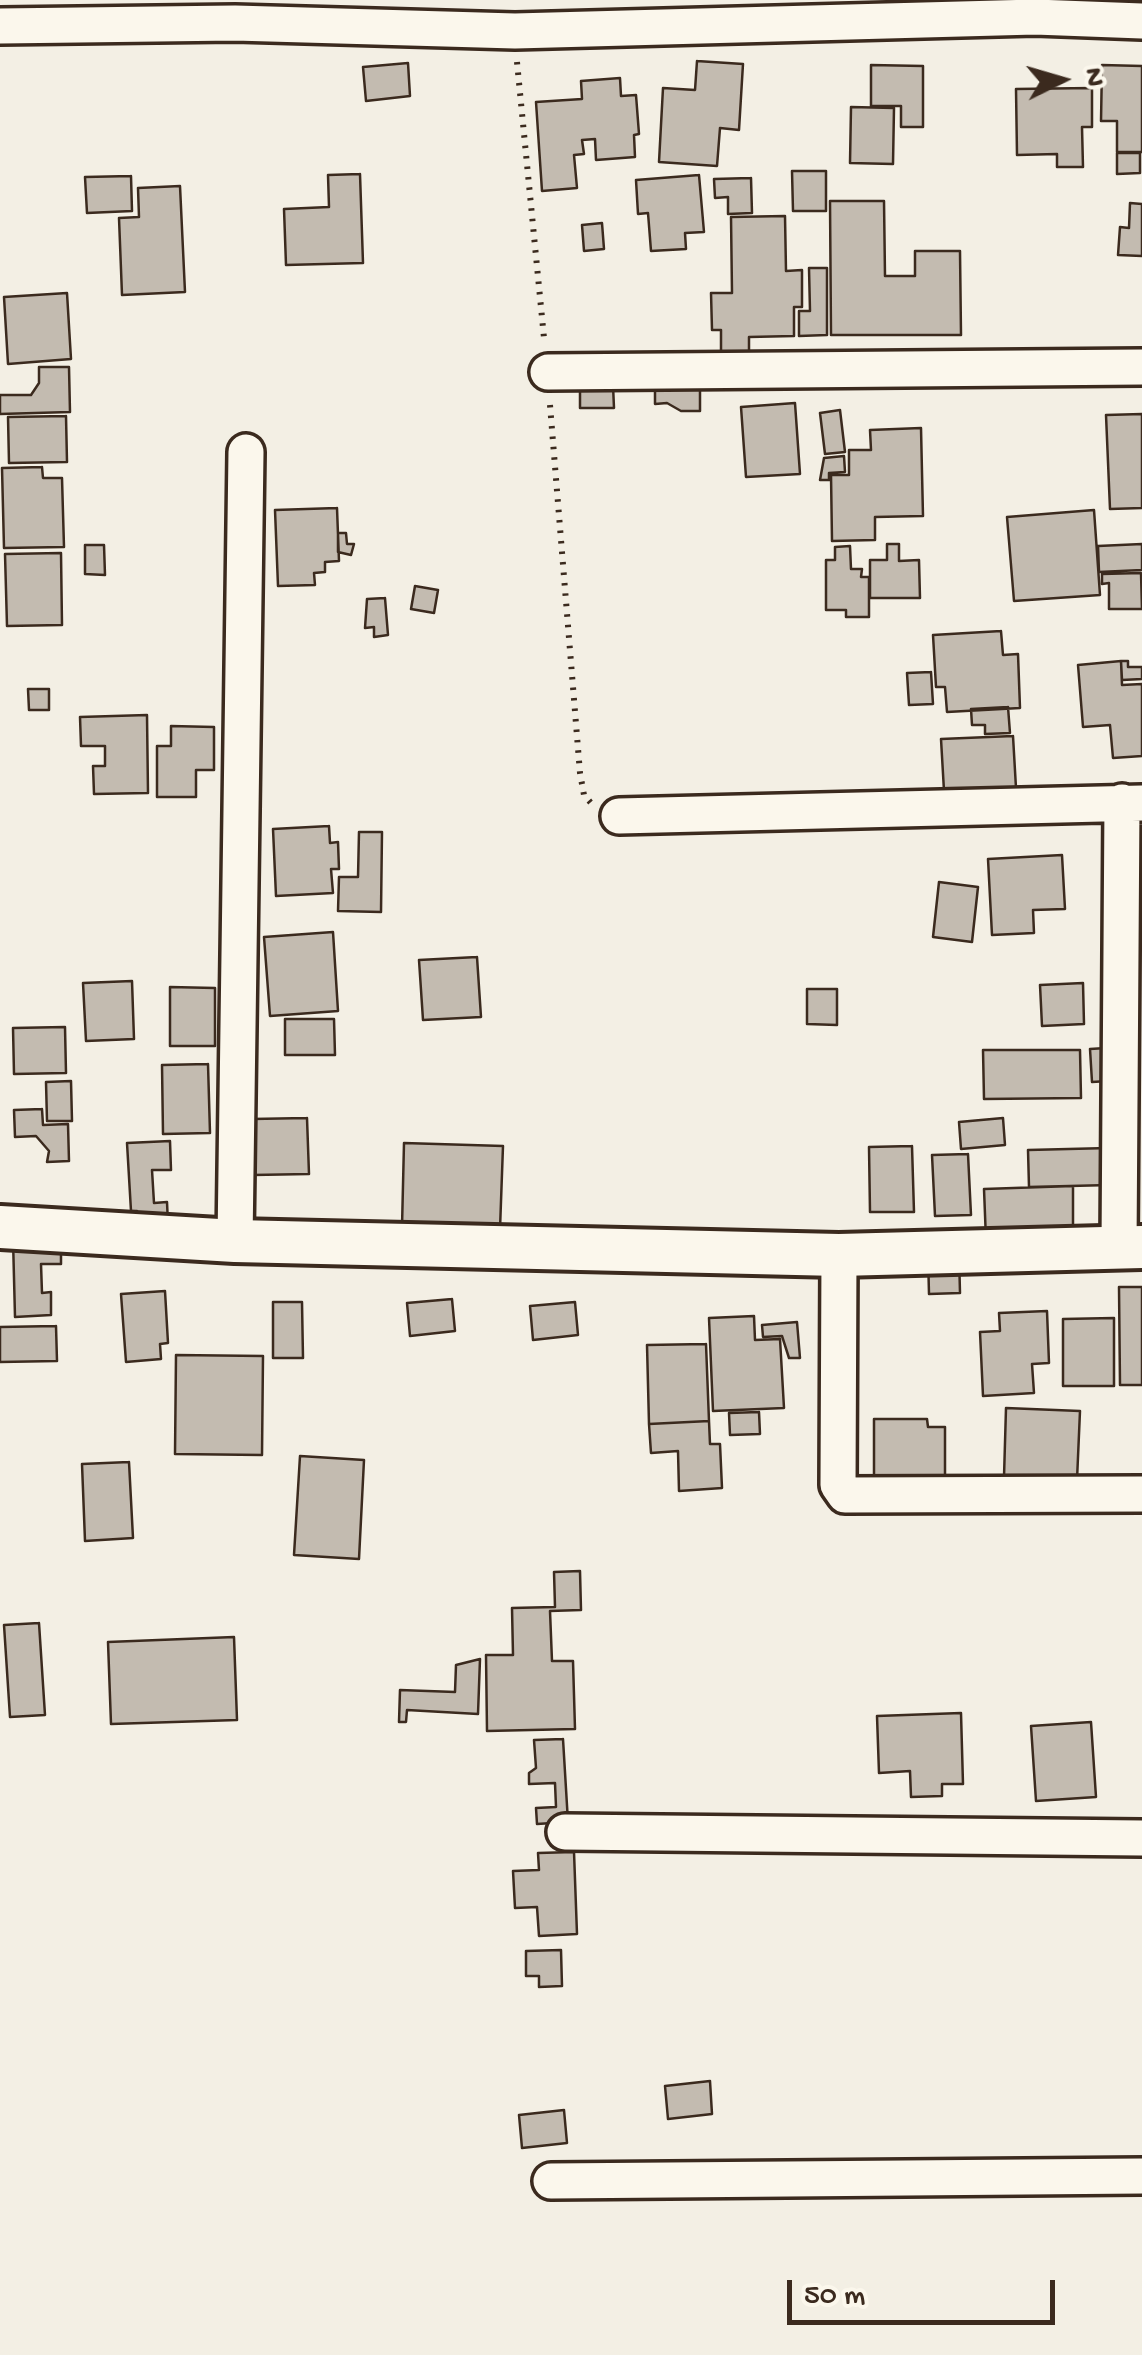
<!DOCTYPE html>
<style>
body{margin:0}
#map{position:relative;width:1142px;height:2355px;overflow:hidden;background:#f3efe4;font-family:"Gochi Hand",sans-serif}
canvas{display:block}
.north{position:absolute;left:1012px;top:30px;width:100px;height:100px;-webkit-text-stroke:8px #fbf7ec;paint-order:stroke;rotate:85deg;font-size:28px;font-weight:700;line-height:40px;text-align:center;color:#3b2a1e}
.north::after{content:'';display:block;margin:auto;width:35px;height:45px;background:#3b2a1e;clip-path:polygon(50% 0,100% 100%,50% 72%,0 100%)}
.scale{position:absolute;left:787px;top:2280px;width:268px;height:45px;box-sizing:border-box;border:5px solid #3b2a1e;border-top:0;padding-left:12px;font-size:30px;line-height:35px;white-space:nowrap;color:#3b2a1e;-webkit-text-stroke:8px #fbf7ec;paint-order:stroke}
</style>
<div id="map">
<canvas width="1142" height="2355"></canvas>
<div class="north">N</div>
<div class="scale">50 m</div>
</div>
<script>
const g = document.querySelector('canvas').getContext('2d');
g.lineJoin = 'round';
function fillPath(path, color) { g.fillStyle = color; g.fill(path, 'evenodd'); }
const poly = rows => new Path2D(rows.map(r => 'M' + r).join(''));
function trace(path, color, width, dash) { g.strokeStyle = color; g.lineWidth = width; g.lineCap = dash ? 'butt' : 'round'; g.setLineDash(dash || []); g.stroke(path); }
const building = poly([
 [697,61,743,64,739,130,720,128,717,166,659,162,663,88,695,90,697,61],
 [408,63,410,96,366,101,363,67,408,63],
 [871,65,923,66,923,127,901,127,901,106,871,106,871,65],
 [1102,65,1142,66,1142,152,1117,152,1117,121,1101,121,1102,65],
 [620,78,621,96,636,95,639,134,634,135,635,157,596,160,595,139,582,140,584,154,574,155,577,188,542,191,536,102,582,99,581,81,620,78],
 [1092,88,1092,127,1082,127,1083,167,1057,167,1057,154,1017,155,1016,89,1092,88],
 [851,107,894,108,893,164,850,163,851,107],
 [1117,153,1140,153,1140,173,1117,174,1117,153],
 [792,171,826,171,826,211,793,211,792,171],
 [360,174,363,263,286,265,284,209,329,207,328,175,360,174],
 [699,175,704,232,685,233,686,249,651,251,648,213,638,214,636,180,699,175],
 [131,176,132,211,87,213,85,177,131,176],
 [751,178,752,213,728,214,728,197,715,198,714,179,751,178],
 [180,186,185,292,122,295,119,218,139,217,138,188,180,186],
 [830,201,884,201,885,276,915,276,915,251,960,251,961,335,831,335,830,201],
 [1130,203,1142,204,1142,256,1118,255,1120,227,1129,228,1130,203],
 [785,216,786,271,802,270,802,307,794,307,794,336,749,337,749,359,721,359,721,330,712,330,711,293,732,293,731,217,785,216],
 [602,223,604,249,584,251,582,225,602,223],
 [809,268,827,268,827,335,799,336,799,311,810,311,809,268],
 [67,293,71,359,8,364,4,297,67,293],
 [39,367,69,367,70,412,0,414,0,395,31,395,39,383,39,367],
 [655,383,700,383,700,411,681,411,667,403,655,404,655,383],
 [580,385,613,385,614,408,580,408,580,385],
 [795,403,800,474,746,477,741,407,795,403],
 [840,410,845,452,825,454,820,413,840,410],
 [1142,414,1142,508,1110,509,1106,415,1142,414],
 [66,416,67,462,9,463,8,417,66,416],
 [921,428,923,516,875,517,875,540,832,541,831,475,849,475,849,450,871,450,870,430,921,428],
 [844,456,845,472,829,473,829,480,820,480,824,458,844,456],
 [42,467,43,478,62,478,64,547,4,548,2,468,42,467],
 [337,508,339,561,325,562,325,572,314,573,315,585,278,586,275,510,337,508],
 [1094,510,1100,595,1014,601,1007,517,1094,510],
 [338,533,346,533,347,544,354,544,351,555,338,552,338,533],
 [887,544,899,544,899,561,919,560,920,598,870,598,870,560,887,560,887,544],
 [1142,544,1142,570,1099,572,1098,546,1142,544],
 [85,545,104,545,105,575,85,574,85,545],
 [850,546,851,569,862,569,861,577,869,577,869,617,846,617,846,610,826,610,826,560,835,560,835,547,850,546],
 [61,553,62,625,7,626,5,554,61,553],
 [1141,573,1142,609,1109,609,1109,583,1102,584,1102,574,1141,573],
 [415,586,438,590,434,613,411,609,415,586],
 [385,598,388,635,374,637,374,627,365,628,367,599,385,598],
 [1001,631,1003,655,1018,654,1020,708,947,712,945,687,936,687,933,635,1001,631],
 [1121,661,1122,685,1142,684,1142,756,1113,758,1110,725,1083,727,1078,665,1121,661],
 [1121,661,1128,661,1128,667,1142,667,1142,679,1122,680,1121,661],
 [931,672,933,704,909,705,907,673,931,672],
 [28,689,49,689,49,710,29,710,28,689],
 [1008,707,1010,733,985,734,985,725,972,725,971,709,1008,707],
 [147,715,148,793,94,794,93,766,105,766,105,746,81,746,80,717,147,715],
 [171,726,214,727,214,770,196,770,196,797,157,797,157,746,171,746,171,726],
 [1013,736,1016,788,944,791,941,739,1013,736],
 [329,826,330,843,338,842,339,869,331,869,333,893,276,896,273,829,329,826],
 [359,832,382,832,381,912,338,911,339,877,358,877,359,832],
 [1062,855,1065,909,1033,910,1034,933,992,935,988,859,1062,855],
 [939,882,978,887,972,942,933,937,939,882],
 [333,932,338,1011,270,1016,264,937,333,932],
 [477,957,481,1017,423,1020,419,960,477,957],
 [132,981,134,1039,86,1041,83,983,132,981],
 [1083,983,1084,1024,1042,1026,1040,985,1083,983],
 [170,987,215,988,215,1046,170,1046,170,987],
 [807,989,837,989,837,1025,807,1024,807,989],
 [285,1019,334,1019,335,1055,285,1055,285,1019],
 [65,1027,66,1073,14,1074,13,1028,65,1027],
 [1106,1048,1108,1081,1092,1082,1090,1049,1106,1048],
 [983,1050,1080,1050,1081,1098,984,1099,983,1050],
 [208,1064,210,1133,163,1134,162,1065,208,1064],
 [71,1081,72,1121,47,1121,46,1082,71,1081],
 [42,1109,43,1125,68,1124,69,1161,47,1162,49,1151,36,1136,15,1137,14,1110,42,1109],
 [307,1118,309,1174,253,1175,252,1119,307,1118],
 [1003,1118,1005,1145,961,1149,959,1122,1003,1118],
 [170,1141,171,1170,152,1170,154,1203,167,1202,168,1224,138,1226,137,1211,131,1211,127,1143,170,1141],
 [404,1143,503,1146,500,1229,402,1227,404,1143],
 [912,1146,914,1212,870,1212,869,1147,912,1146],
 [1109,1148,1110,1185,1029,1187,1028,1150,1109,1148],
 [968,1154,971,1215,935,1216,932,1155,968,1154],
 [1073,1186,1073,1238,986,1240,984,1189,1073,1186],
 [61,1238,61,1264,41,1264,42,1293,51,1292,51,1315,15,1317,13,1239,61,1238],
 [959,1254,960,1293,929,1294,928,1255,959,1254],
 [1119,1287,1142,1287,1142,1385,1120,1385,1119,1287],
 [165,1291,168,1343,160,1344,161,1359,126,1362,121,1294,165,1291],
 [452,1299,455,1331,410,1336,407,1303,452,1299],
 [273,1302,302,1302,303,1358,273,1358,273,1302],
 [575,1302,578,1335,533,1340,530,1306,575,1302],
 [1047,1311,1049,1363,1032,1364,1034,1393,983,1396,980,1332,1000,1331,999,1313,1047,1311],
 [754,1316,755,1340,780,1339,784,1408,713,1411,709,1318,754,1316],
 [1114,1318,1114,1386,1063,1386,1063,1319,1114,1318],
 [797,1322,800,1358,789,1358,782,1336,763,1337,762,1325,797,1322],
 [56,1326,57,1361,0,1362,0,1327,56,1326],
 [706,1344,709,1421,649,1424,647,1345,706,1344],
 [176,1355,263,1356,262,1455,175,1454,176,1355],
 [1006,1408,1080,1411,1077,1480,1004,1477,1006,1408],
 [759,1412,760,1434,730,1435,729,1413,759,1412],
 [874,1419,927,1419,928,1427,945,1427,945,1480,874,1480,874,1419],
 [709,1421,710,1444,720,1444,722,1488,679,1491,678,1451,651,1453,649,1424,709,1421],
 [300,1456,364,1460,359,1559,294,1555,300,1456],
 [129,1462,133,1538,85,1541,82,1464,129,1462],
 [580,1571,581,1610,550,1611,552,1661,573,1661,575,1729,487,1731,486,1655,513,1655,512,1608,555,1607,554,1572,580,1571],
 [39,1623,45,1715,10,1717,4,1625,39,1623],
 [234,1637,237,1720,111,1724,108,1642,234,1637],
 [480,1659,478,1714,407,1710,406,1722,399,1722,400,1690,455,1692,456,1665,480,1659],
 [961,1713,963,1784,942,1784,942,1796,911,1797,910,1771,879,1773,877,1716,961,1713],
 [1091,1722,1096,1797,1036,1801,1031,1726,1091,1722],
 [563,1739,568,1822,537,1824,536,1808,556,1807,555,1783,529,1784,529,1773,536,1768,534,1740,563,1739],
 [574,1852,577,1934,539,1936,537,1907,515,1908,513,1871,539,1870,538,1853,574,1852],
 [561,1950,562,1986,539,1987,539,1976,526,1976,526,1951,561,1950],
 [710,2081,712,2114,668,2119,665,2086,710,2081],
 [564,2110,567,2143,522,2148,519,2115,564,2110]
]);
const path = poly([
 [517,62,544,338],
 [550,405,580,773,584,795,591,803]
]);
const minor = poly([
 [0,26,235,23,515,31,1035,17,1142,21],
 [548,372,1142,367],
 [619,816,1142,803],
 [235,1241,246,452],
 [1119,1246,1122,802],
 [839,1255,838,1485,845,1495,1142,1494],
 [565,1832,1142,1838],
 [551,2181,1142,2176]
]);
const tertiary = poly([
 [0,1227,235,1241,839,1255,1142,1247]
]);
fillPath(building, '#c3bbb0');
trace(building, '#3b2a1e', 2.5);
trace(minor, '#3b2a1e', 42);
trace(tertiary, '#3b2a1e', 50);
trace(path, '#3b2a1e', 6, [2.5, 8]);
trace(minor, '#fbf7ec', 35);
trace(tertiary, '#fbf7ec', 42);
</script>
